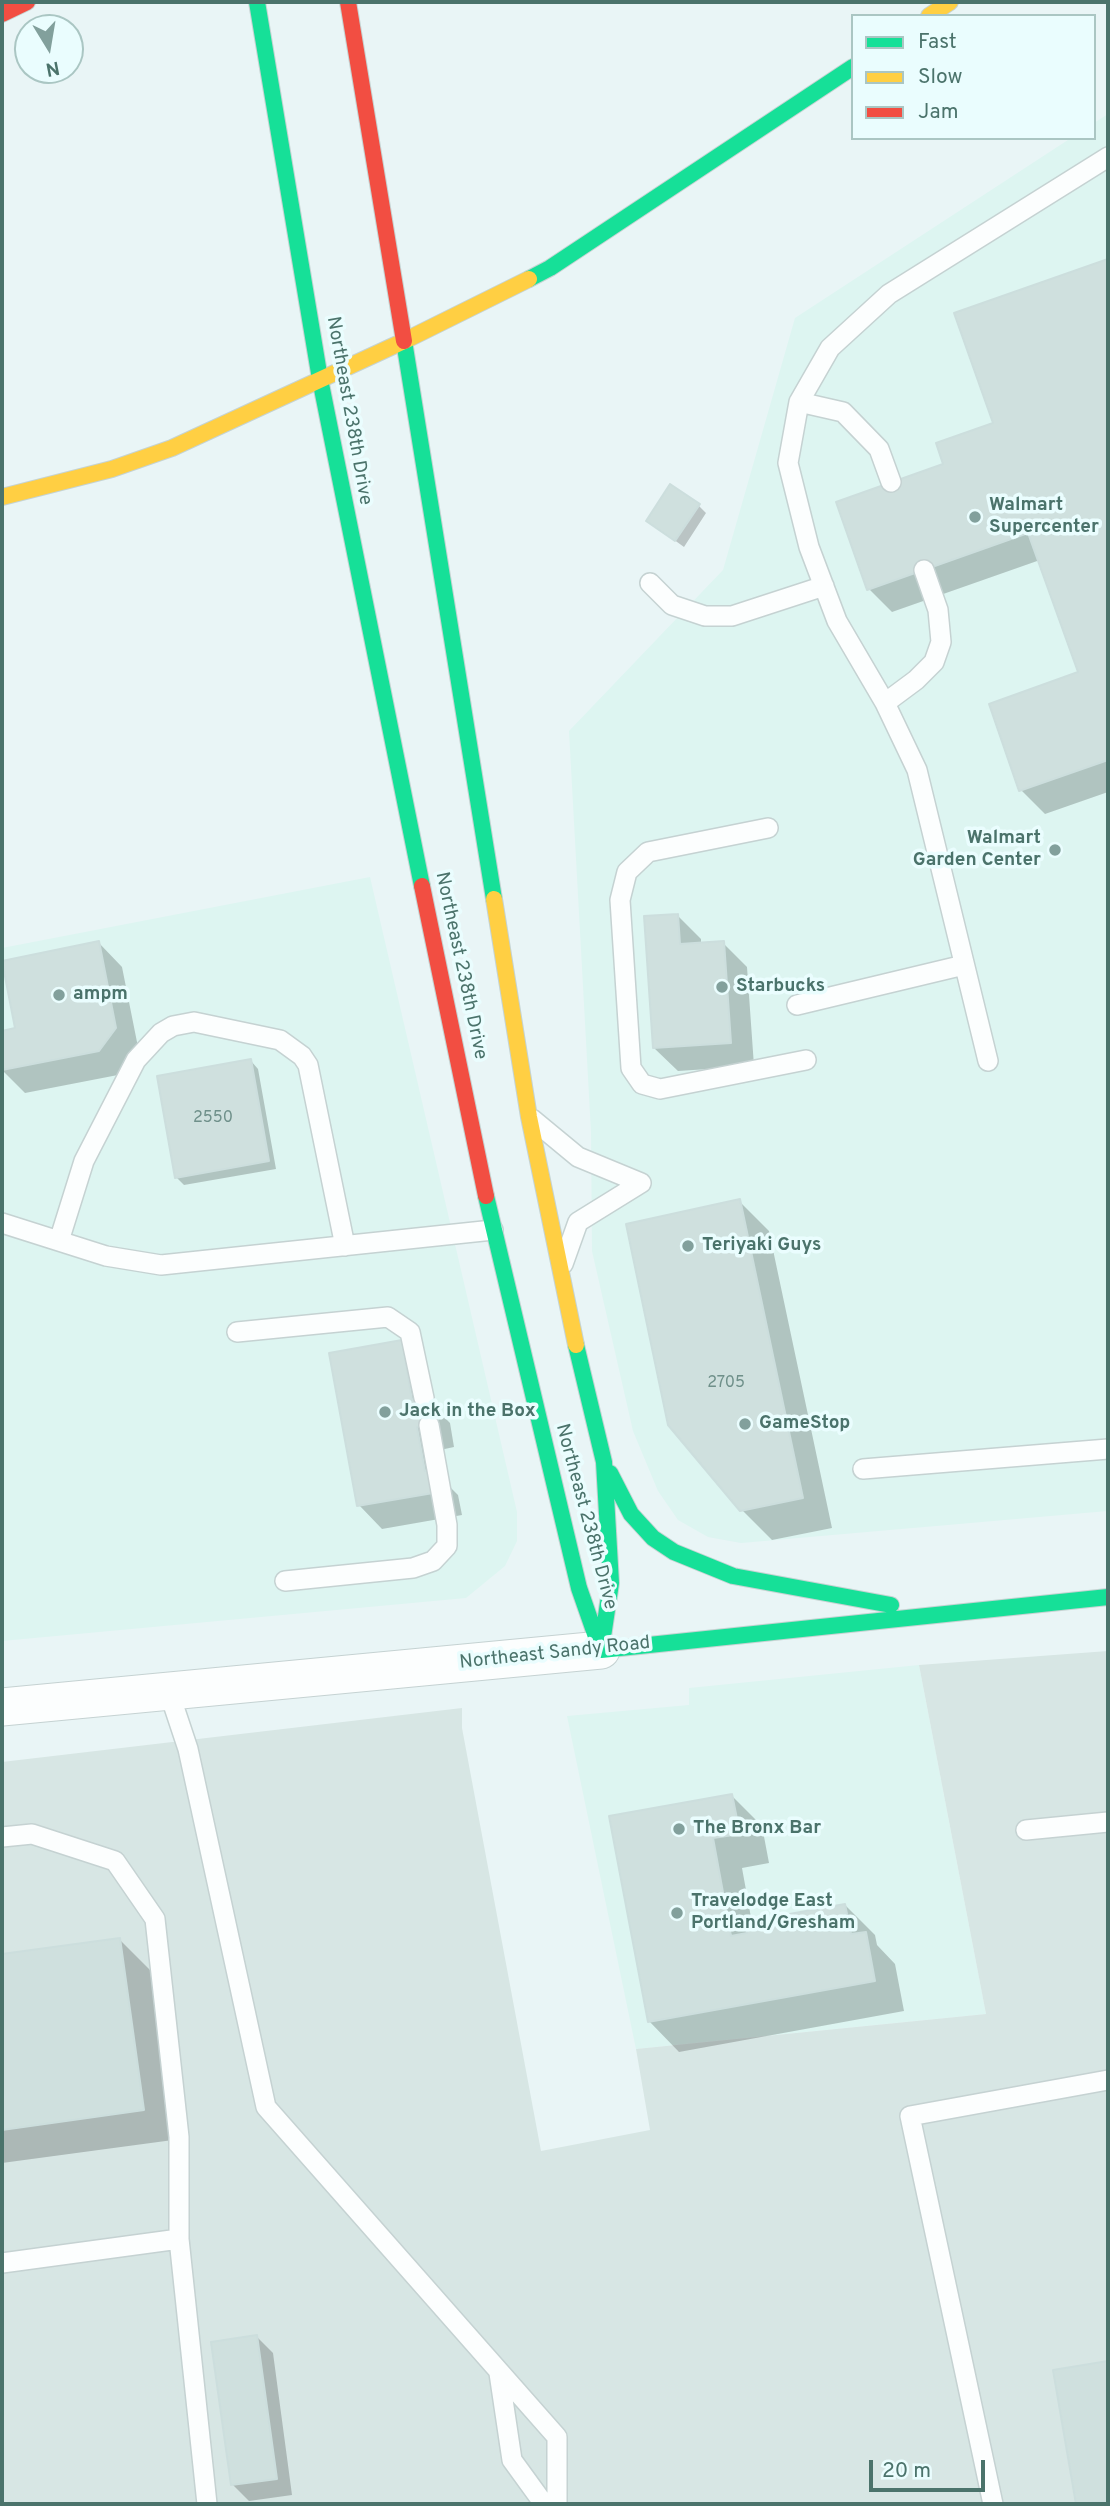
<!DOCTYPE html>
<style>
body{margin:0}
#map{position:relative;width:1110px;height:2506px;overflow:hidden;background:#e9f5f6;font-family:Overpass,sans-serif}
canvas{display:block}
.frame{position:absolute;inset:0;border:4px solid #4b736b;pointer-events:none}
.legend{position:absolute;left:851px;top:14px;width:245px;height:126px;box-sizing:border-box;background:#eafdfe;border:2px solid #aac6c3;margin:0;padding:9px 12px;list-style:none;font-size:21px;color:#4b736b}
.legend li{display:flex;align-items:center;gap:14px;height:35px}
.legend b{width:35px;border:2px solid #aac6c3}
.north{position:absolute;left:14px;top:14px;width:70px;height:70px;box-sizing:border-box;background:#eafdfe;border:2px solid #aac6c3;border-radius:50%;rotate:169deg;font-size:19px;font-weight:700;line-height:28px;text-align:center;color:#4b736b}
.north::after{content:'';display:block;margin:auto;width:24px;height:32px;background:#82a09c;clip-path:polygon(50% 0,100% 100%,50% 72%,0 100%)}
.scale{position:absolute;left:869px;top:2460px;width:116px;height:32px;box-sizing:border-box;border:4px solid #4b736b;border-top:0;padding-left:9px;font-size:21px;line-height:24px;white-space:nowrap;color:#4b736b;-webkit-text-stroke:5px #eafdfe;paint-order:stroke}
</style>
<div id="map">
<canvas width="1110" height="2506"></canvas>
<div class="frame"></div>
<ul class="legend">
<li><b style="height:9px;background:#16e098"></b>Fast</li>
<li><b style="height:9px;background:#ffcf43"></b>Slow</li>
<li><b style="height:9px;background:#f24e42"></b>Jam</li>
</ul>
<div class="north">N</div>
<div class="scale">20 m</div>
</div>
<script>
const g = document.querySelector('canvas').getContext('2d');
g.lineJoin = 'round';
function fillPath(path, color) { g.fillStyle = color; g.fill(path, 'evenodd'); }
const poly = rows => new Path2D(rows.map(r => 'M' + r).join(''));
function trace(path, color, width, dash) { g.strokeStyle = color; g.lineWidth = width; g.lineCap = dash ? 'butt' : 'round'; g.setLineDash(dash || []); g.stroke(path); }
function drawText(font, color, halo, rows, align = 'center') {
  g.font = font + ' Overpass,sans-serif'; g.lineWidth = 7; g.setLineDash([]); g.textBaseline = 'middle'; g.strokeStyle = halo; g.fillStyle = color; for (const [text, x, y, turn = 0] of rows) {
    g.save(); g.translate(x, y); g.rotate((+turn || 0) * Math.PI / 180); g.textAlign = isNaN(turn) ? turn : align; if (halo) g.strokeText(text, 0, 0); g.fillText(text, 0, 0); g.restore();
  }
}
const commercial = poly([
 [1108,114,1108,1511,741,1543,708,1537,678,1520,658,1491,633,1431,592,1251,591,1132,569,731,723,570,795,318,1071,138,1094,138,1094,123],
 [370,877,517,1512,517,1541,505,1566,466,1598,2,1641,2,948],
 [919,1665,986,2014,636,2049,567,1716,689,1705,689,1688]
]);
const industrial = poly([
 [1108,1651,1108,2504,2,2504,2,1762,462,1708,462,1728,541,2151,650,2130,636,2049,986,2014,919,1665]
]);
const shadow = poly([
 [1108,261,1108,792,1045,814,1021,790,991,705,1080,673,1040,560,892,612,869,589,945,465,995,424,956,314],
 [699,506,706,513,684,547,648,521],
 [677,915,701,939,701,944,723,943,747,967,754,1066,678,1071,654,1048],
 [99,943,122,967,139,1052,123,1074,25,1093,2,1070,2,1032,17,1030],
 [251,1061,258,1069,276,1169,184,1185,176,1177],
 [739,1201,769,1231,832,1528,772,1540,742,1510],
 [401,1342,425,1365,432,1405,450,1423,454,1447,440,1450,446,1483,458,1495,462,1515,382,1529,359,1505],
 [732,1796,762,1826,769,1863,742,1868,752,1923,845,1905,875,1935,877,1945,895,1964,904,2011,679,2052,649,2021,612,1818],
 [120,1940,150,1970,173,2140,2,2163,2,1956],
 [257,2337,273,2353,292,2495,249,2501,233,2485],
 [1108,2363,1108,2504,1078,2504,1055,2372]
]);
const building = poly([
 [1108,259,1108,760,1019,791,989,704,1078,672,1028,533,867,590,836,502,943,464,936,443,993,423,954,313,1108,259],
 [670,484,700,504,675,541,646,521,670,484],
 [678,914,680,944,724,941,731,1043,653,1048,644,916,678,914],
 [99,941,116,1028,99,1051,2,1070,2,1031,15,1028,2,961,99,941],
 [251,1059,269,1161,175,1178,157,1076,251,1059],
 [740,1199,803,1498,740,1511,668,1425,626,1224,740,1199],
 [402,1340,412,1400,427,1397,431,1424,417,1427,425,1471,435,1469,439,1492,357,1506,329,1353,402,1340],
 [732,1794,740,1834,713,1838,731,1936,747,1933,745,1922,845,1904,851,1934,866,1932,875,1981,648,2022,609,1816,732,1794],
 [120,1938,144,2110,2,2130,2,1954,120,1938],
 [257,2335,277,2479,231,2485,211,2342,257,2335],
 [1108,2361,1108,2501,1076,2504,1053,2370,1108,2361]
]);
const lane = poly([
 [799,402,843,412,879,449,891,482],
 [650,583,672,605,705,616,732,616,824,586],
 [885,703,916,680,934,662,941,642,938,610,924,570],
 [768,828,648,852,627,872,620,900,631,1068,642,1084,660,1089,806,1060],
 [797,1005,964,965],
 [988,1061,917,770,885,703,837,621,809,547,788,463,799,402,830,348,889,294,1108,157],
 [532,1119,578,1157,641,1183],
 [2,1223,106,1256,161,1265,493,1230],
 [59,1241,84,1161,136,1060,161,1033,173,1026,194,1022,280,1040,302,1056,308,1065,345,1246],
 [563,1264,578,1222,641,1183],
 [237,1332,388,1317,410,1332,424,1398],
 [863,1469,1108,1449],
 [285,1581,413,1568,433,1561,447,1546,447,1525,429,1425],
 [169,1692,188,1749,266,2107,557,2437,557,2504],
 [1026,1830,1108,1822],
 [2,1837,32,1834,115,1861,155,1919,179,2137,179,2239,2,2263],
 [179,2239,207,2504],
 [499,2373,512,2460,544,2504],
 [993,2504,910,2116,1108,2080]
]);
const street = poly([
 [2,1707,601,1650]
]);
const fast = poly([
 [257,2,320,379],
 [529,279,550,268,853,67],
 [404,341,494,899],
 [320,379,422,886],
 [486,1196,579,1588,600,1648],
 [576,1345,604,1462,611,1583,601,1650],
 [610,1473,631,1514,653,1538,674,1552,733,1576,891,1605],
 [601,1650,1108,1597]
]);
const slow = poly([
 [929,16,950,2],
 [2,497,112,469,172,448,404,341,529,279],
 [494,899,529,1117,576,1345]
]);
const jam = poly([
 [348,2,404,341],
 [2,14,27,2],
 [422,886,486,1196]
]);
const markers = [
 [975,517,7,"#82a09c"],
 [1055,850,7,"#82a09c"],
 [722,987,7,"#82a09c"],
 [59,995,7,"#82a09c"],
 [688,1246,7,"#82a09c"],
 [385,1412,7,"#82a09c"],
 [745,1424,7,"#82a09c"],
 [679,1829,7,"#82a09c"],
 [677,1913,7,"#82a09c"]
];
const numberNames = [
 ["2550",213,1119],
 ["2705",726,1384]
];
const streetNames = [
 ["Northeast 238th Drive",348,411,80],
 ["Northeast 238th Drive",460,966,78],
 ["Northeast 238th Drive",585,1517,75],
 ["Northeast Sandy Road",555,1654,-6]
];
const poiNames = [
 ["Walmart",989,506],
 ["Supercenter",989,528],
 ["Walmart",1041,839,"right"],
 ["Garden Center",1041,861,"right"],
 ["Starbucks",736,987],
 ["ampm",73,995],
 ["Teriyaki Guys",702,1246],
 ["Jack in the Box",399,1412],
 ["GameStop",759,1424],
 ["The Bronx Bar",693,1829],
 ["Travelodge East",691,1902],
 ["Portland/Gresham",691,1924]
];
fillPath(commercial, '#ddf5f1');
fillPath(industrial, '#d7e6e4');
fillPath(shadow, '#0003');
fillPath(building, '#cfe0de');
trace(building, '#ccdedd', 2);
trace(lane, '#c5d2d2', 22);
trace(street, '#c5d2d2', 39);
trace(fast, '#c5d3d2', 18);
trace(slow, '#c5d3d2', 18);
trace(jam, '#c5d3d2', 18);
trace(lane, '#fcfefe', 19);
trace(street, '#fcfefe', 37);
trace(fast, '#16e098', 16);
trace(slow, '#ffcf43', 16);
trace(jam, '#f24e42', 16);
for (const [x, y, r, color] of markers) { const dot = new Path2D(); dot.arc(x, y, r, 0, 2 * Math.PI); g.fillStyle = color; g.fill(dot); trace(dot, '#eafdfe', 2.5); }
drawText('16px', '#6f908a', null, numberNames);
drawText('19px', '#4b736b', '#eafdfe', streetNames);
drawText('bold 19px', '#4b736b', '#eafdfe', poiNames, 'left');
</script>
